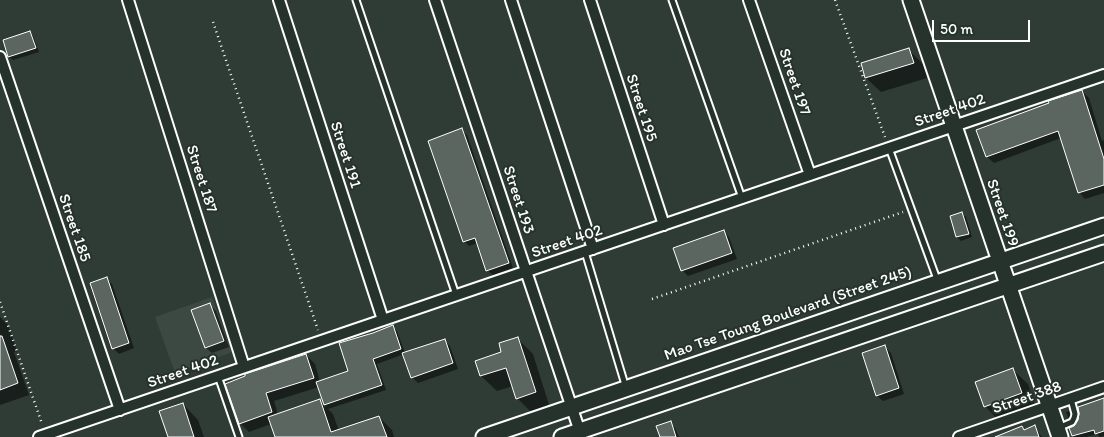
<!DOCTYPE html>
<style>
body{margin:0}
#map{position:relative;width:1104px;height:437px;overflow:hidden;background:#2f3b35;font-family:Itim,sans-serif}
canvas{display:block}
.scale{position:absolute;left:932px;top:20px;width:98px;height:22px;box-sizing:border-box;border:2px solid #fff;border-top:0;padding-left:6px;font-size:15px;line-height:18px;white-space:nowrap;color:#fff;-webkit-text-stroke:4px #26332d;paint-order:stroke}
</style>
<div id="map">
<canvas width="1104" height="437"></canvas>
<div class="scale">50 m</div>
</div>
<script>
const g = document.querySelector('canvas').getContext('2d');
g.lineJoin = 'round';
function fillPath(path, color) { g.fillStyle = color; g.fill(path, 'evenodd'); }
const poly = rows => new Path2D(rows.map(r => 'M' + r).join(''));
function trace(path, color, width, dash) { g.strokeStyle = color; g.lineWidth = width; g.lineCap = dash ? 'butt' : 'round'; g.setLineDash(dash || []); g.stroke(path); }
function drawText(font, color, halo, rows, align = 'center') {
  g.font = font + ' Itim,sans-serif'; g.lineWidth = 4; g.setLineDash([]); g.textBaseline = 'middle'; g.strokeStyle = halo; g.fillStyle = color; for (const [text, x, y, turn = 0] of rows) {
    g.save(); g.translate(x, y); g.rotate((+turn || 0) * Math.PI / 180); g.textAlign = isNaN(turn) ? turn : align; if (halo) g.strokeText(text, 0, 0); g.fillText(text, 0, 0); g.restore();
  }
}
const built = poly([
 [212,297,232,352,175,373,155,317]
]);
const shadow = poly([
 [30,33,33,36,39,52,13,60,9,57,4,41],
 [909,50,923,64,927,78,881,92,866,78],
 [1082,91,1089,98,1102,141,1104,140,1104,193,1085,199,1079,192,1061,138,994,163,987,157,978,131],
 [461,130,467,135,513,268,493,275,487,270,478,243,469,246,464,241],
 [962,214,966,217,972,237,961,241,957,237,951,217],
 [723,231,729,237,737,259,688,276,682,270],
 [106,278,112,284,134,348,119,354,113,348],
 [210,305,216,311,229,347,212,353,206,348,193,311],
 [0,317,8,325,17,351,14,352,29,395,0,405],
 [392,326,397,331,405,353,444,340,450,346,458,369,418,383,412,377,404,354,377,364,386,390,328,409,333,414,339,431,379,417,392,430,394,437,276,437,271,424,249,432,240,423,227,384,306,355,315,364,320,382,349,372,341,344],
 [319,387,326,407,320,401,278,415,274,401],
 [517,338,533,354,550,408,533,414,517,398,513,386,497,391,481,376,477,362,503,353],
 [885,347,891,353,904,394,883,401,877,396],
 [1013,370,1028,384,1036,408,999,421,985,406],
 [1104,399,1104,436,1100,437,1097,434,1086,437,1074,437,1073,436,1075,427],
 [183,404,198,420,204,437,170,437],
 [1069,411,1071,416,1069,420,1066,412],
 [670,423,675,428,679,437,662,437],
 [1022,427,1025,430,1034,427,1042,437,1005,437]
]);
const building = poly([
 [30,31,36,48,8,57,3,40,30,31],
 [909,48,914,63,865,78,861,63,909,48],
 [1082,90,1104,159,1104,185,1078,193,1058,131,986,157,976,130,1049,103,1048,101,1082,90],
 [462,128,509,263,486,271,475,238,463,242,428,141,462,128],
 [962,212,969,234,956,237,950,216,962,212],
 [724,230,732,253,681,271,673,248,724,230],
 [107,277,129,343,112,349,90,283,107,277],
 [210,303,224,341,205,348,191,310,210,303],
 [393,325,401,349,373,359,382,385,324,405,316,382,348,371,339,343,373,333,393,325],
 [0,336,2,336,18,383,0,390,0,336],
 [518,337,536,392,516,399,506,368,480,376,475,361,501,352,499,343,518,337],
 [445,339,453,363,411,378,402,353,445,339],
 [885,345,899,388,876,396,862,353,885,345],
 [306,354,314,378,266,393,272,412,239,424,225,384,245,376,245,374,306,354],
 [1013,368,1022,393,984,407,975,382,1013,368],
 [1104,398,1104,431,1095,434,1094,430,1072,436,1069,428,1074,426,1078,420,1079,413,1078,407,1104,398],
 [320,399,331,432,379,416,387,437,275,437,268,417,320,399],
 [183,403,194,437,168,437,159,411,183,403],
 [671,421,676,437,660,437,656,426,671,421],
 [1035,425,1039,437,995,437,1022,426,1024,430,1035,425]
]);
const path = poly([
 [835,0,885,137],
 [213,22,318,330],
 [652,299,903,212],
 [0,302,42,424]
]);
const lane = poly([
 [356,0,456,295],
 [672,0,742,198],
 [889,148,938,282],
 [585,252,626,388],
 [218,376,239,437],
 [1058,428,1072,422,1074,418,1075,414,1071,399]
]);
const street = poly([
 [128,0,244,367],
 [279,0,383,320],
 [435,0,581,435],
 [511,0,593,249],
 [590,0,664,225],
 [749,0,810,175],
 [0,57,120,410],
 [39,437,1104,75],
 [959,437,1104,387]
]);
const secondary = poly([
 [911,0,1060,437],
 [484,437,1104,226],
 [562,437,1104,253]
]);
const streetNames = [
 ["Street 197",794,82,71],
 ["Street 195",641,108,72],
 ["Street 402",950,111,-19],
 ["Street 191",345,155,72],
 ["Street 187",201,179,72],
 ["Street 193",518,200,72],
 ["Street 199",1002,213,71],
 ["Street 185",74,228,71],
 ["Street 402",567,242,-19],
 ["Mao Tse Toung Boulevard (Street 245)",788,314,-19],
 ["Street 402",183,372,-19],
 ["Street 388",1027,398,-19]
];
fillPath(built, '#3c4842');
fillPath(shadow, '#0007');
fillPath(building, '#5b6661');
trace(building, '#fff', 1);
trace(lane, '#fff', 9);
trace(street, '#fff', 14);
trace(secondary, '#fff', 19);
trace(path, '#fff', 2.5, [1, 4]);
trace(lane, '#26332d', 5);
trace(street, '#26332d', 10);
trace(secondary, '#26332d', 15);
drawText('16px', '#fff', '#26332d', streetNames);
</script>
